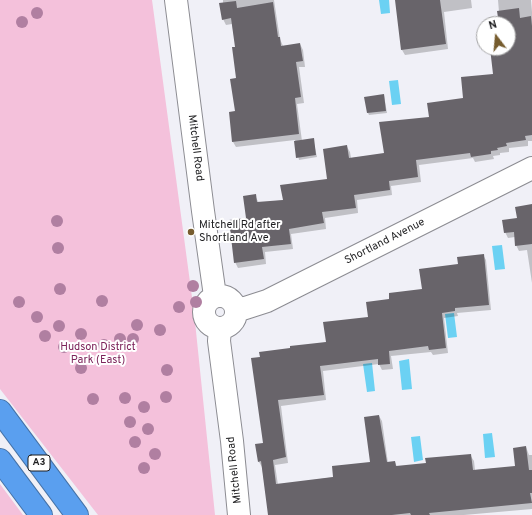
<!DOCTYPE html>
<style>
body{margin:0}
#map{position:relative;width:532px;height:515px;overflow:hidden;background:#f0f0f7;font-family:Overpass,sans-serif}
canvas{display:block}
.north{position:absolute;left:476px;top:16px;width:40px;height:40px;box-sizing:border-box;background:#fff;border:1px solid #a5a5a6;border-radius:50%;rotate:344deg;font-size:11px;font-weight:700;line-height:16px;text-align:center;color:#1e1e20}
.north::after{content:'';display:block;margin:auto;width:14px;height:18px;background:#765c2e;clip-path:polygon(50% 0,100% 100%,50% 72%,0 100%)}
</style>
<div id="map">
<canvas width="532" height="515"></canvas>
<div class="north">N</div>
</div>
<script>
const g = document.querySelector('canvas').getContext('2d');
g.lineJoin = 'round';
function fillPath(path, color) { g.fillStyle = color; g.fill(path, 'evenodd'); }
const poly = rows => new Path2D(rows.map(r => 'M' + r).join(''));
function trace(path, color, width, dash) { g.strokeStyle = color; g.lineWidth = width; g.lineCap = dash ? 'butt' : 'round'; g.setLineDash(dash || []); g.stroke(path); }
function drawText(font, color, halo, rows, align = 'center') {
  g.font = font + ' Overpass,sans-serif'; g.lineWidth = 4; g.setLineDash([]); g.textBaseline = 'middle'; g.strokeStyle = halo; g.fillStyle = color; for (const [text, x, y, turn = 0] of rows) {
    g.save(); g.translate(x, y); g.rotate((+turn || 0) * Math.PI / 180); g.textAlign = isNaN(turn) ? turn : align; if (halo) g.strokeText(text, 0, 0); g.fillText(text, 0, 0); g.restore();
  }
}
const green = poly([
 [0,0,152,0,194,312,215,515,98,515,0,389],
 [0,484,23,515,0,515]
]);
const water = poly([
 [379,0,389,0,390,13,381,14],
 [398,80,401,104,392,105,389,81],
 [502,245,505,269,495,270,492,246],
 [454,313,457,337,448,338,445,314],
 [409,359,412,389,402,390,399,361],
 [372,363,375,391,367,392,363,364],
 [492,433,495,457,485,458,483,434],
 [420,436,423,460,414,462,411,437]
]);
const shadow = poly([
 [223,0,274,0,280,39,283,46,300,44,303,50,305,67,299,67,304,103,297,104,302,141,313,139,317,157,299,160,295,140,236,147,233,142,236,112,236,48,232,24,226,25,223,19],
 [396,0,471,0,472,8,444,12,448,49,405,55,402,50],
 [498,0,531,0,532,12,532,141,528,141,528,146,509,148,509,152,500,153,500,155,493,156,494,159,475,162,473,158,419,165,421,182,391,186,392,195,357,200,358,213,325,218,326,229,291,234,293,249,265,252,266,264,238,268,235,262,247,219,255,196,259,203,284,200,328,180,347,147,350,152,351,158,385,154,430,117,464,99,494,75,491,48,508,48,508,24,500,24],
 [384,95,387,113,369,115,368,113],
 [532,205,532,283,527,250,519,251,516,245,515,237,508,238,505,232],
 [483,255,486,260,491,310,457,313,458,316,444,318,448,353,433,355,431,352,391,356,393,369,382,370,379,364,323,371,326,400,281,406,288,463,275,465,278,485,334,477,372,463,379,416,382,421,388,463,395,462,397,467,427,464,470,455,474,461,475,470,516,467,526,447,529,455,532,455,532,509,464,515,269,515,262,467,259,462,264,444,252,359,327,342,369,318,390,300,423,290,459,265]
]);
const building = poly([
 [395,0,440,0,446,44,401,50],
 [236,1,237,8,273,2,278,37,280,37,281,46,300,43,303,61,296,62,301,97,295,98,299,134,232,142,229,112,235,111,230,79,236,78,232,47,235,47,231,18,222,20,219,3],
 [519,8,520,18,531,16,532,26,532,135,525,136,526,140,506,143,507,146,497,148,498,150,491,151,491,154,471,157,470,153,416,160,418,177,389,181,390,190,354,195,356,208,322,212,324,223,289,229,291,244,262,247,264,259,234,263,229,220,246,218,243,196,256,194,257,202,283,200,280,185,327,179,323,149,347,145,349,158,384,153,379,122,429,117,427,103,463,98,461,77,493,74,490,48,508,48,508,24,499,24,497,11],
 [384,94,386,111,367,113,364,97],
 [314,138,316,155,296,158,294,141],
 [532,204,532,244,515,246,514,232,504,233,502,220,517,218,515,207],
 [484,254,489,305,455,308,455,311,442,313,446,348,429,350,428,346,389,351,390,364,378,365,378,359,320,366,324,395,278,400,286,457,273,460,276,484,333,477,332,466,370,462,364,417,379,415,387,462,395,461,396,466,426,463,425,458,471,454,473,470,515,466,513,448,526,446,529,470,532,470,532,493,530,493,532,503,429,513,430,515,411,515,410,513,392,515,268,515,261,461,258,462,255,444,263,443,251,358,260,357,259,352,290,348,290,346,326,342,323,322,368,317,366,302,389,299,389,293,422,289,419,269,458,264,457,257]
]);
const minor = poly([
 [176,0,203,211,215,296],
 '204 312a16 16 0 1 1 32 0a16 16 0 1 1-32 0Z',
 [236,311,267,301,532,168],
 [220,329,219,341,232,441,239,515]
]);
const highway = poly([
 [0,411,77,515],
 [0,460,41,515]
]);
const trees = [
 [37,13],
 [22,22],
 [57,221],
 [58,248],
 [193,286],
 [60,289],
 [102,301],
 [19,302],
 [196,302],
 [179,307],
 [37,317],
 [137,325],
 [59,326],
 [160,330],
 [81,334],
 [45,336],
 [120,339],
 [133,339],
 [104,345],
 [64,347],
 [81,368],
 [167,370],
 [166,397],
 [125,398],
 [93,399],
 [144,407],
 [130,422],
 [148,429],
 [135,442],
 [155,454],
 [144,468]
];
const markers = [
 [191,232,4,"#765c2e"]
];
const shields = [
 [39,463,22]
];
const shieldNames = [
 ["A3",39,463]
];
const streetNames = [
 ["Mitchell Road",195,148,83],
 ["Shortland Avenue",385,242,-27],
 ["Mitchell Road",235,470,-96]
];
const poiNames = [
 ["Mitchell Rd after",199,226],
 ["Shortland Ave",199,239]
];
const parkNames = [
 ["Hudson District",98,348],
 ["Park (East)",98,361]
];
fillPath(green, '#f4c1db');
fillPath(water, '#6bd1f3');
fillPath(shadow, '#0003');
fillPath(building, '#68646a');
trace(minor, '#8c8c92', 24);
trace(highway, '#4572a7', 24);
trace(minor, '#fff', 22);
trace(highway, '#5a9fef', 22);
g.fillStyle = '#b07fa1';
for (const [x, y] of trees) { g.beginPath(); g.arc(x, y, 6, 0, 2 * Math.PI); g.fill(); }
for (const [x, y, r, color] of markers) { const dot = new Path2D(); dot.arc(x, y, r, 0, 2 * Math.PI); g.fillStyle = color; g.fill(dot); trace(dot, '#fff', 1.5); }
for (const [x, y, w] of shields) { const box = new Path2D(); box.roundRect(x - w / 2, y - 8, w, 16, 3); g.fillStyle = '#fff'; g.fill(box); trace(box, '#1e1e20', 1); }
drawText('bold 10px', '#1e1e20', null, shieldNames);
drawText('11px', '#1e1e20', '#fff', streetNames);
drawText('11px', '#1e1e20', '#fff', poiNames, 'left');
drawText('11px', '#7c235a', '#fff', parkNames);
</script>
